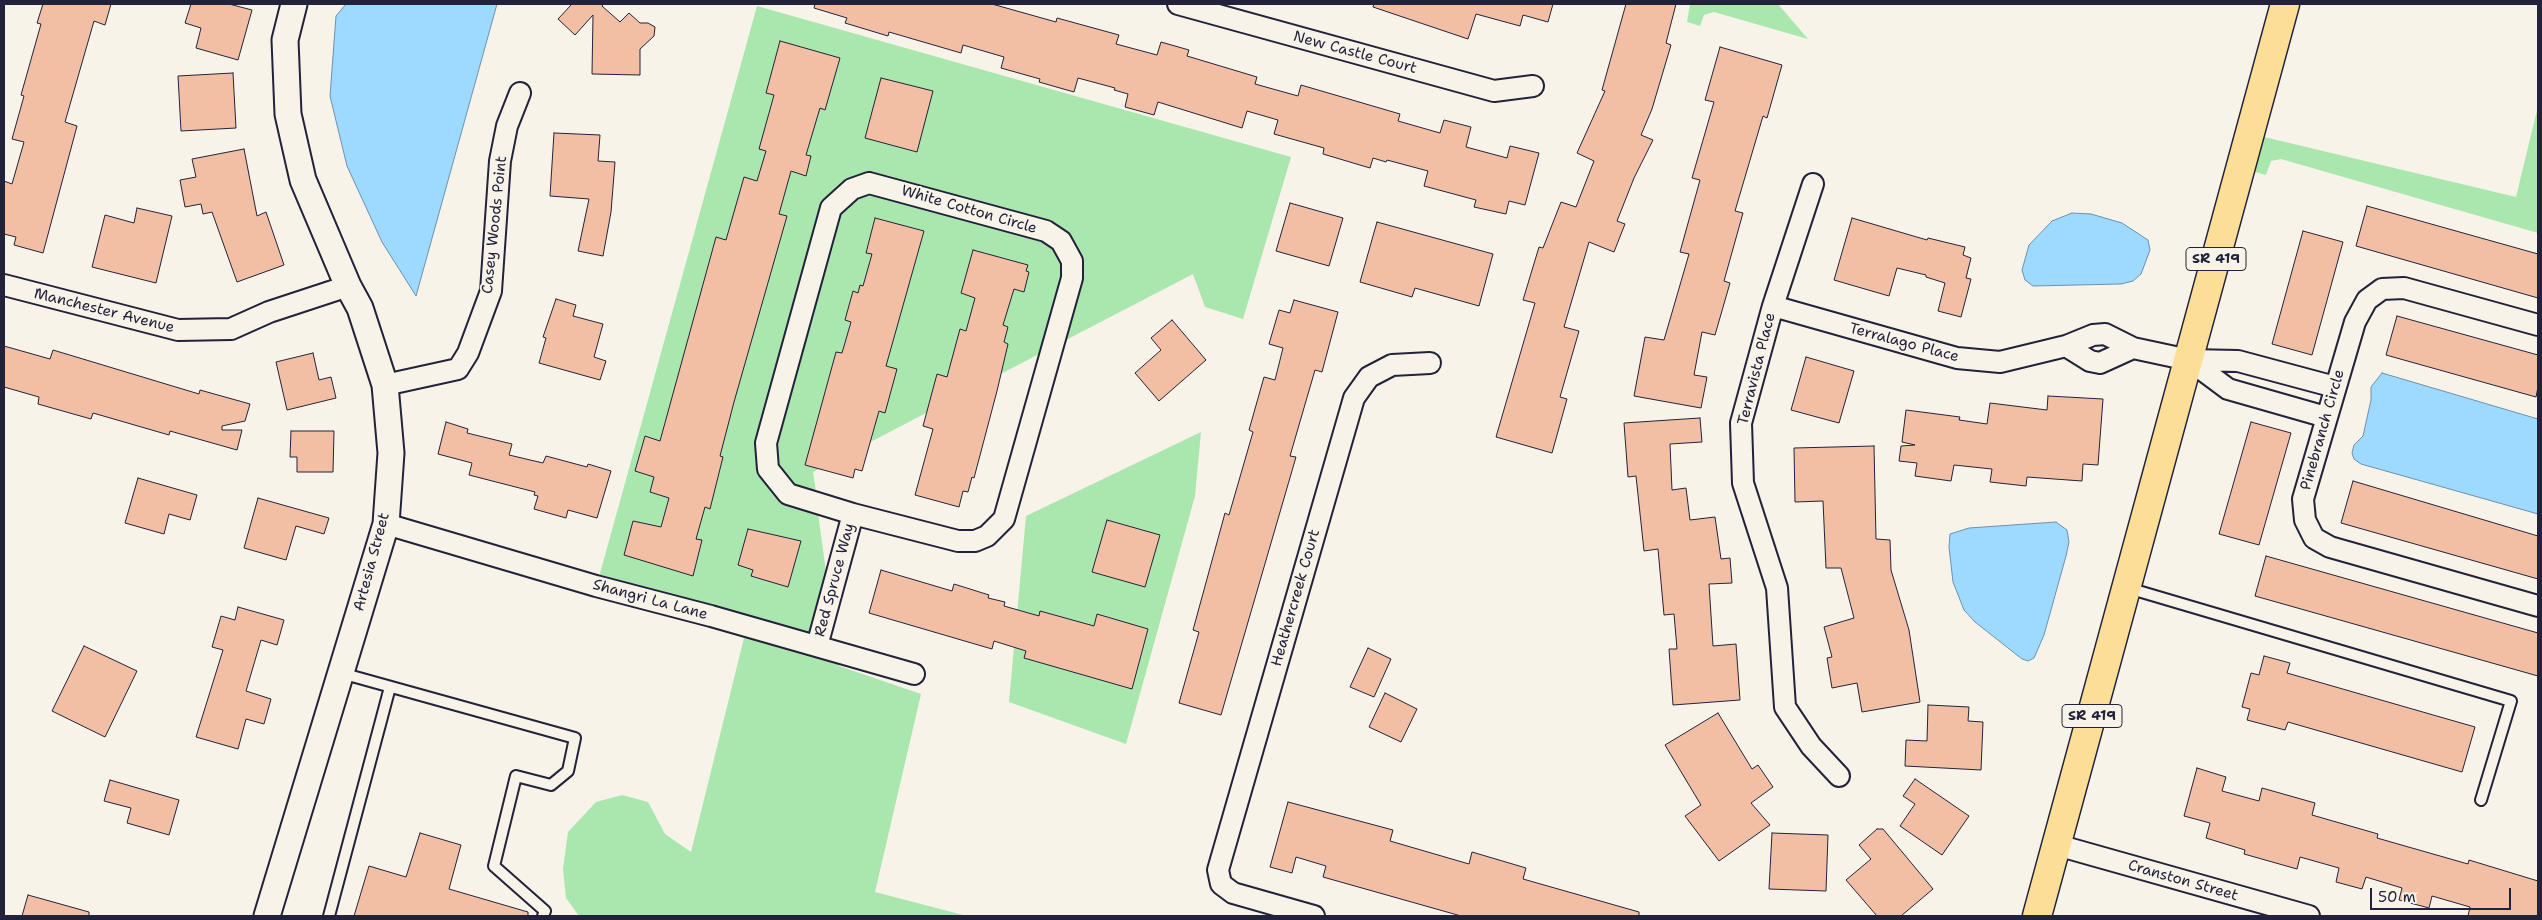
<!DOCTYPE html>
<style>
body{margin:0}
#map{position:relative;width:2542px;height:920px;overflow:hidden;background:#f7f3e8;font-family:"Shantell Sans",sans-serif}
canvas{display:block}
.frame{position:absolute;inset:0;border:5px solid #22223b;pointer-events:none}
.scale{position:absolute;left:2370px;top:888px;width:141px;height:22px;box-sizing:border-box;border:2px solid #22223b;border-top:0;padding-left:6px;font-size:15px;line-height:18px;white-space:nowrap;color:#22223b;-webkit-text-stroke:4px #f7f3e8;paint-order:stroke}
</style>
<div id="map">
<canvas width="2542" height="920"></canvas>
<div class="frame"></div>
<div class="scale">50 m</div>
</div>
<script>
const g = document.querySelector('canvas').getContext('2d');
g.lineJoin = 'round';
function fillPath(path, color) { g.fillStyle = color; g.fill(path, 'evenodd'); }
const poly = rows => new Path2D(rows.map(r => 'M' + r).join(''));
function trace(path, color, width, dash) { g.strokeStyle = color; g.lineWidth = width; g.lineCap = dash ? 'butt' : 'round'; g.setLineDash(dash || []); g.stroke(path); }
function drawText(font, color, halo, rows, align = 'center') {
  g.font = font + ' "Shantell Sans",sans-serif'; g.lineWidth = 4; g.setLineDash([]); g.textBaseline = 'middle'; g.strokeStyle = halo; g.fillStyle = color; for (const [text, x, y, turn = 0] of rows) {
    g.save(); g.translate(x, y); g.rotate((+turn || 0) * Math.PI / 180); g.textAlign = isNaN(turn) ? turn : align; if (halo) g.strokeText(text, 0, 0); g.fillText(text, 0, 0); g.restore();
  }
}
const green = poly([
 [1690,4,1778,4,1808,39,1714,12,1704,15,1700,26,1687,22],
 [757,6,1291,157,1243,319,1205,307,1193,274,1066,340,1082,281,1083,262,1070,237,1048,222,870,173,844,181,832,191,821,205,756,442,755,456,759,474,780,499,818,513,826,572,809,634,599,577],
 [2538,106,2538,233,2281,159,2271,161,2266,175,2251,171,2260,136,2516,197],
 [870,193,1041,240,1052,247,1061,263,1061,276,1039,354,813,472,816,492,795,486,778,465,777,445,841,213,858,197],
 [1201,432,1195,496,1126,744,1009,702,1026,516],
 [719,628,838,662,839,666,921,694,875,892,967,916,579,916,566,898,563,869,568,832,596,802,622,795,648,802,665,834,691,852,744,638]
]);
const water = poly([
 [346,4,497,4,416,296,382,242,347,166,330,96,336,16,346,4],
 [2072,213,2091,214,2122,223,2148,240,2150,250,2141,274,2133,281,2121,284,2033,286,2025,280,2022,270,2029,245,2052,221,2072,213],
 [2382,373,2538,419,2538,514,2361,464,2354,459,2352,453,2354,445,2363,436,2371,400,2371,387,2382,373],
 [2056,522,2067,530,2069,542,2066,556,2044,635,2034,658,2028,661,2022,659,1975,622,1964,610,1953,582,1949,547,1950,534,1969,528,2056,522]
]);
const building = poly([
 [43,4,111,4,105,25,94,21,65,122,77,126,43,253,14,245,16,237,4,234,4,181,12,184,24,142,12,139,24,96,21,95,41,24,37,23,43,4],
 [191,4,229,4,252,10,238,60,196,48,201,28,185,23,191,4],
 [572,4,604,4,602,6,620,22,629,13,640,23,648,23,655,27,654,36,640,49,640,75,592,74,593,15,575,35,558,19,572,4],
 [815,4,992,4,1056,22,1057,18,1119,35,1116,44,1157,55,1161,42,1189,50,1187,56,1257,77,1255,84,1298,96,1301,85,1400,114,1398,121,1440,133,1444,120,1471,127,1466,147,1507,158,1510,146,1539,153,1525,205,1509,201,1506,214,1474,207,1476,200,1424,186,1428,171,1387,160,1386,162,1373,158,1370,168,1323,154,1324,148,1274,134,1278,120,1247,111,1242,128,1158,102,1154,115,1125,107,1128,94,1114,90,1115,88,1078,78,1074,92,1039,82,1040,79,1001,68,1004,57,963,45,961,53,889,32,888,36,845,23,847,18,814,8,815,4],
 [1374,4,1553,4,1548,22,1523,15,1520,26,1476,14,1468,39,1373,7,1374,4],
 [1626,4,1676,4,1666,43,1671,45,1652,109,1641,135,1653,140,1634,178,1617,221,1625,224,1614,252,1589,242,1564,327,1579,331,1560,397,1567,399,1552,453,1496,437,1535,303,1523,300,1539,247,1543,248,1561,202,1576,207,1594,161,1577,153,1605,91,1602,90,1626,4],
 [780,41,840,58,825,110,820,108,806,155,811,156,806,176,791,171,779,214,787,216,734,402,720,456,723,457,710,509,705,507,696,539,702,540,693,576,624,555,633,521,661,527,669,498,650,492,654,477,635,471,645,436,660,441,716,237,726,240,744,177,757,181,766,151,759,149,774,95,766,93,780,41],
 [1720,47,1782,65,1767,118,1763,116,1735,211,1743,213,1724,281,1730,283,1715,335,1702,332,1694,375,1707,377,1701,408,1634,396,1645,337,1664,340,1689,254,1680,252,1700,180,1692,178,1714,102,1705,100,1720,47],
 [233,73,236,128,181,131,178,76,233,73],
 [881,78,933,91,917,152,865,138,881,78],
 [554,133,600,135,598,161,615,162,611,212,603,256,578,251,589,199,550,196,554,133],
 [244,149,257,216,266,212,284,265,237,282,212,212,203,214,201,204,185,207,180,180,196,177,192,159,244,149],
 [1290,203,1343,218,1329,266,1276,251,1290,203],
 [2367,206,2538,254,2538,298,2356,246,2367,206],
 [137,208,172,216,156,283,92,267,105,215,134,223,137,208],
 [875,218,924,231,886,366,897,369,885,413,879,411,862,471,855,469,853,478,805,465,836,352,842,353,851,322,845,320,853,291,858,293,860,285,863,286,872,254,866,253,875,218],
 [1852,218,1927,240,1928,238,1965,247,1963,255,1971,258,1966,278,1971,279,1961,317,1938,311,1945,283,1926,277,1926,275,1897,268,1889,296,1834,280,1852,218],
 [1377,222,1493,254,1479,306,1415,288,1412,297,1360,282,1377,222],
 [2303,231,2343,242,2312,355,2272,344,2303,231],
 [973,250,1028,265,1026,271,1029,272,1024,292,1014,289,1003,325,1008,327,1004,342,1008,344,997,391,974,478,972,477,968,492,963,491,959,507,915,495,933,429,923,426,937,374,947,377,960,329,966,331,975,298,961,293,973,250],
 [556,299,576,305,573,316,603,324,594,357,606,361,600,380,539,363,546,338,543,337,556,299],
 [1294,300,1338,312,1322,372,1315,370,1290,456,1296,457,1221,715,1179,703,1199,632,1193,630,1225,513,1229,515,1253,432,1249,430,1264,377,1275,380,1283,348,1269,344,1279,310,1290,313,1294,300],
 [2397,316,2538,355,2538,387,2536,397,2386,355,2397,316],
 [1172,320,1206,360,1159,401,1135,373,1161,350,1151,338,1172,320],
 [4,346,50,359,53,350,199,394,200,390,250,404,245,421,222,426,222,430,242,430,237,450,170,431,169,435,93,413,91,419,38,404,39,397,4,387,4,346],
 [313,353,319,380,331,377,336,398,287,410,276,362,313,353],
 [1806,357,1854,371,1839,423,1791,410,1806,357],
 [2048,396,2103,399,2098,465,2083,464,2082,481,2027,477,2026,486,1990,482,1992,469,1954,465,1951,481,1915,476,1917,463,1899,461,1901,446,1915,445,1902,442,1906,410,1960,417,1959,420,1987,424,1990,403,2047,410,2048,396],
 [1700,418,1702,442,1670,444,1672,490,1686,488,1690,520,1715,517,1721,559,1730,558,1732,583,1709,584,1713,646,1736,644,1740,700,1673,705,1669,649,1677,649,1674,614,1664,615,1658,549,1644,551,1636,476,1628,477,1624,423,1700,418],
 [446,422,468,429,467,433,512,444,509,455,543,463,546,456,587,467,588,464,611,471,597,518,568,510,566,518,534,509,538,496,534,495,535,492,469,475,472,463,438,454,446,422],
 [2251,422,2291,433,2259,545,2219,534,2251,422],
 [291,431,334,431,333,472,297,472,297,457,290,457,291,431],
 [1874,446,1876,539,1890,540,1891,570,1909,630,1920,702,1862,712,1857,683,1832,688,1827,658,1832,657,1824,627,1854,618,1841,568,1826,568,1823,501,1795,502,1794,448,1874,446],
 [138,478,197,495,190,520,169,514,164,534,125,523,138,478],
 [2353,481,2538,536,2538,579,2341,523,2353,481],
 [258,498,329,518,324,534,296,526,286,560,244,548,258,498],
 [1107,520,1160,535,1145,587,1092,572,1107,520],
 [748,529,801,541,788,587,751,576,753,570,738,565,748,529],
 [2266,556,2538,633,2538,676,2255,596,2266,556],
 [881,570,952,591,954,584,989,595,988,598,1005,602,1004,606,1039,616,1040,611,1094,626,1097,614,1148,629,1132,689,1024,658,1026,651,994,641,992,649,869,613,881,570],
 [238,607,284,620,277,645,261,640,246,691,271,699,264,724,246,719,238,749,196,737,223,650,212,647,221,616,235,620,238,607],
 [84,646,137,671,105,737,52,711,84,646],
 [1368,648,1391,659,1374,697,1350,687,1368,648],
 [2264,656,2290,663,2287,673,2475,727,2462,772,2288,722,2285,730,2247,720,2250,709,2242,707,2251,673,2259,675,2264,656],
 [1385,693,1417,709,1401,742,1369,727,1385,693],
 [1928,705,1969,707,1968,721,1983,722,1981,770,1905,766,1906,740,1927,741,1928,705],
 [1718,713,1752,769,1758,765,1773,787,1751,803,1770,825,1719,861,1685,816,1701,805,1665,745,1718,713],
 [2197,768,2226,777,2222,791,2259,801,2262,788,2315,803,2312,815,2378,834,2377,838,2468,864,2469,860,2538,881,2538,916,2468,916,2470,907,2432,896,2429,908,2399,900,2402,888,2366,877,2362,889,2336,882,2339,868,2300,857,2297,869,2244,854,2245,850,2206,838,2210,823,2184,816,2197,768],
 [1915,779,1969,816,1942,855,1900,826,1915,804,1903,796,1915,779],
 [110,780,179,800,169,835,127,823,131,808,104,801,110,780],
 [1288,802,1393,830,1390,841,1469,864,1472,852,1526,868,1523,879,1639,912,1639,916,1461,916,1323,877,1326,866,1296,857,1292,873,1270,867,1288,802],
 [1877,829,1883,829,1933,889,1901,916,1877,916,1846,880,1871,859,1859,845,1877,829],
 [420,833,461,845,449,889,528,912,528,916,354,916,369,866,406,877,420,833],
 [1772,833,1828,835,1826,891,1769,889,1772,833],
 [28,895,89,912,89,916,22,916,28,895]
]);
const service = poly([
 [2128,588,2511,701,2481,800],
 [341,673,575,738,568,771,551,785,516,776,494,866,545,911,543,916],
 [329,916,390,687]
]);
const minor = poly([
 [1178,4,1494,91,1533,86],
 [869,183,1046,231,1061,241,1072,261,1072,278,1004,519,987,536,975,541,958,541,853,514,788,494,768,469,766,443,831,208,852,189,869,183],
 [1813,184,1773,306,1741,423,1743,483,1777,588,1785,707,1811,746,1839,776],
 [4,285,178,330,231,329,269,312,348,286],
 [1773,306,1957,358,2000,362,2066,346,2093,335,2105,334,2133,348,2189,360,2238,361,2335,387],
 [2538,325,2404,288,2382,289,2367,300,2355,322,2303,499,2305,520,2314,538,2330,547,2538,606],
 [2066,346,2090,361,2100,363,2133,348],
 [2189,360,2228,389,2326,417],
 [385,385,458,369,468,353,491,291,500,161,507,126,520,93],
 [386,524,596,586,711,616,914,674],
 [817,646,853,514],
 [2057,845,2309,916],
 [1314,916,1233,893,1221,884,1218,870,1354,398,1369,377,1392,365,1430,363]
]);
const tertiary = poly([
 [267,916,386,524,391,453,385,385,360,308,348,286,303,180,288,114,285,40,294,4]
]);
const primary = poly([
 [2037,916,2285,4]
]);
const shields = [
 [2216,259,60],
 [2092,716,60]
];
const shieldNames = [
 ["SR 419",2216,259],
 ["SR 419",2092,716]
];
const streetNames = [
 ["New Castle Court",1355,53,15],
 ["White Cotton Circle",969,210,16],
 ["Casey Woods Point",495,225,-84],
 ["Manchester Avenue",104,311,14],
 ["Terralago Place",1904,343,15],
 ["Terravista Place",1757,369,-76],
 ["Pinebranch Circle",2323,430,-74],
 ["Artesia Street",372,562,-75],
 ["Red Spruce Way",835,580,-75],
 ["Heathercreek Court",1296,598,-74],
 ["Shangri La Lane",650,600,15],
 ["Cranston Street",2183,881,16]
];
fillPath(green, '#a9e7ae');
fillPath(water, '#9ed9ff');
trace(water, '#6c90b1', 1);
fillPath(building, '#f3bfa4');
trace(building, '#22223b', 1);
trace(service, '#22223b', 14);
trace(minor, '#22223b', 24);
trace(tertiary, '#22223b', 29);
trace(primary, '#22223b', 31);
trace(service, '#f7f3e8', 10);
trace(minor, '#f7f3e8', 20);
trace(tertiary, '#f7f3e8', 25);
trace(primary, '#fcde96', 28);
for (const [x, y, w] of shields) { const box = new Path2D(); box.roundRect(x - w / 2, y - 11.5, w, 23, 4); g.fillStyle = '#f7f3e8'; g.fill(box); trace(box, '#22223b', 1); }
drawText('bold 14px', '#22223b', null, shieldNames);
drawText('15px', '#22223b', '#f7f3e8', streetNames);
</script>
